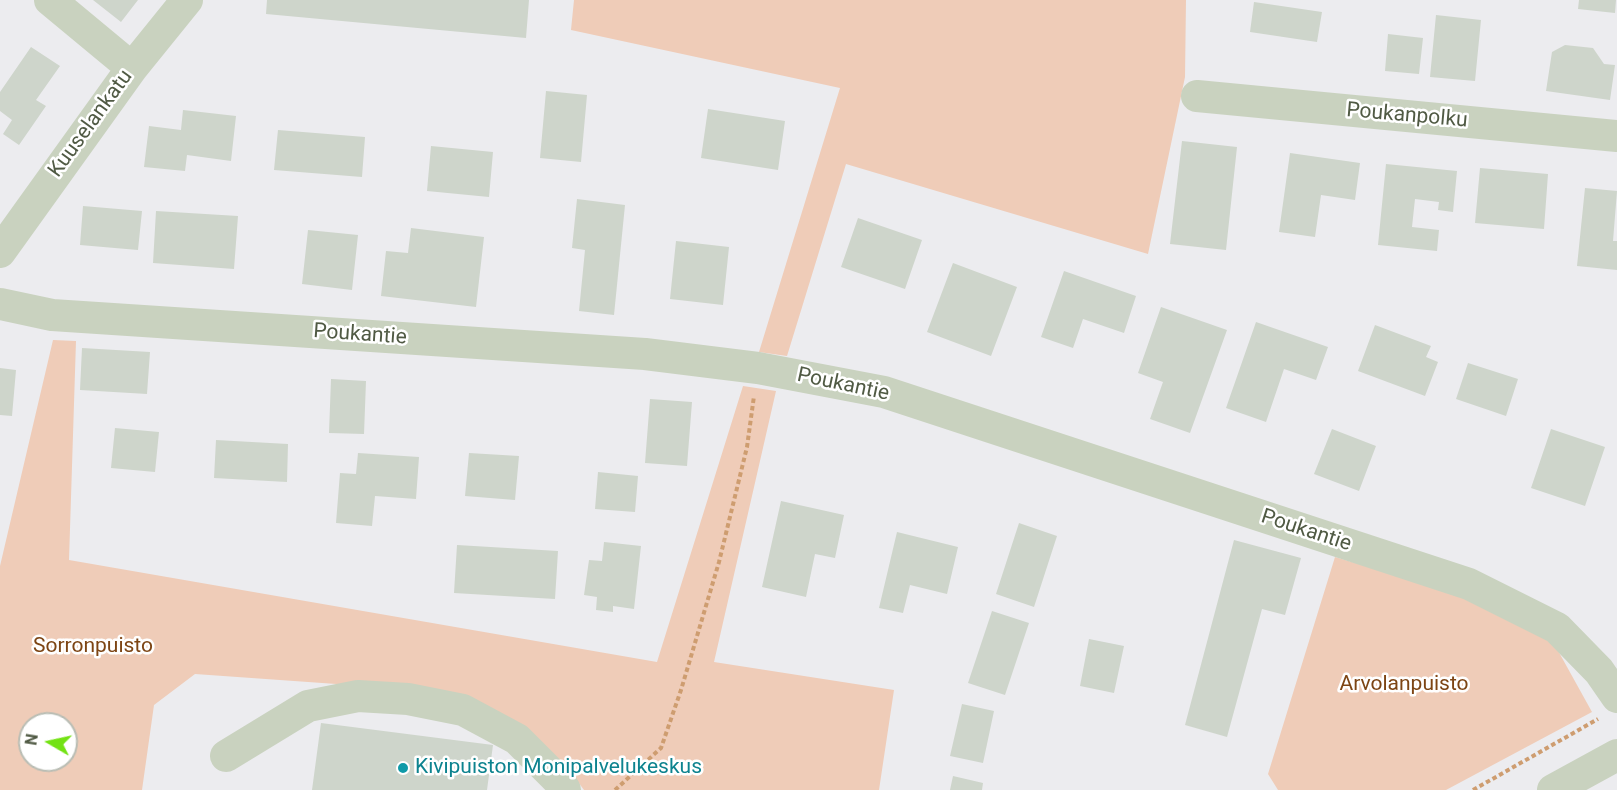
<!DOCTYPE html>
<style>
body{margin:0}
#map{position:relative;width:1617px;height:790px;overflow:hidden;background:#ececef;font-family:Roboto,sans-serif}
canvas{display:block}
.north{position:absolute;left:18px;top:712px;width:60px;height:60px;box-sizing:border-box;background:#fff;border:2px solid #b9bdb4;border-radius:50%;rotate:279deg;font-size:16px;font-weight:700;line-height:24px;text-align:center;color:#505a44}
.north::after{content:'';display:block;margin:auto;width:21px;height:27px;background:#73e214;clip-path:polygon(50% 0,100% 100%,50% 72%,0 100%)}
</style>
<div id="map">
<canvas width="1617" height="790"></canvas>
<div class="north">N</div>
</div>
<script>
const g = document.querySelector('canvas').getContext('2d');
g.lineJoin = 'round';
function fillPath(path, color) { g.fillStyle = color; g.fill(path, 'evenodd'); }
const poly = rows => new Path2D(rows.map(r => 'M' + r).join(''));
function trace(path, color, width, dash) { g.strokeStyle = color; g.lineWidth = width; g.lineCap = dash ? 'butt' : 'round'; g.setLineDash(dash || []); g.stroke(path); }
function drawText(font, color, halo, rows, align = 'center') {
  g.font = font + ' Roboto,sans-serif'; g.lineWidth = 5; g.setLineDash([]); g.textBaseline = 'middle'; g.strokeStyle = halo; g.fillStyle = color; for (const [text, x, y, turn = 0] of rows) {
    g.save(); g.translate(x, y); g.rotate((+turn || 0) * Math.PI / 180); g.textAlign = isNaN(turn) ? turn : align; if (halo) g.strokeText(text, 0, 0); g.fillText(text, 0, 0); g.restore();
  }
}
const green = poly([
 [574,0,1186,0,1185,77,1148,254,846,164,787,356,759,352,840,88,571,30],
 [53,340,76,341,69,560,657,662,743,386,776,391,714,662,894,690,879,790,584,790,570,771,407,689,195,674,154,705,142,790,0,790,0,566],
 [30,724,66,724,66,760,30,760],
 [1335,557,1467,596,1551,638,1592,712,1446,790,1278,790,1268,774]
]);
const building = poly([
 [93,0,138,0,121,22],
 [267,0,529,0,526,38,266,14],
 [1579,0,1616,0,1615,13,1578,9],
 [1254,2,1322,12,1317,42,1250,32],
 [1436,15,1481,20,1475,81,1430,77],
 [1388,34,1423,38,1419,74,1385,71],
 [1565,45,1593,48,1604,64,1615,65,1610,100,1546,91,1552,52],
 [31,47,60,66,36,100,46,106,19,145,3,134,12,120,0,111,0,92],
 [546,91,587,95,581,162,540,158],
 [708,109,785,121,778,170,701,158],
 [183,110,236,116,231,161,187,155,185,171,144,167,149,126,181,130],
 [278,130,365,137,362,177,274,170],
 [1182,141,1237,147,1226,250,1170,244],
 [431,146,493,152,489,197,427,191],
 [1290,153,1360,163,1355,200,1321,195,1315,237,1279,232],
 [1386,164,1457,171,1453,212,1438,210,1439,202,1415,199,1412,227,1439,230,1437,251,1378,245],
 [1480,168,1548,174,1544,229,1475,223],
 [1585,188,1617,191,1613,241,1617,241,1617,270,1577,266],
 [577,199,625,205,614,315,579,311,585,250,572,248],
 [83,206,142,211,138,250,80,245],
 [156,211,238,216,234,269,153,263],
 [858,218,922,240,905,289,841,267],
 [411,228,484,237,476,307,381,296,386,251,408,253],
 [308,230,358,235,352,290,302,284],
 [676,241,729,247,723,305,670,299],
 [953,263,1017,287,991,356,927,332],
 [1064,271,1136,296,1124,333,1083,319,1073,348,1041,337],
 [1161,307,1227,330,1190,433,1150,419,1163,382,1138,373],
 [1256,322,1328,347,1316,380,1284,369,1266,422,1226,408],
 [1375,325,1431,346,1426,357,1438,362,1425,396,1358,371],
 [82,348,150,352,147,394,80,390],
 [1468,363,1518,379,1506,416,1456,399],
 [0,368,16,370,12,416,0,415],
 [331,379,366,381,364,434,329,433],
 [650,399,692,402,687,466,645,463],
 [115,428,159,432,155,472,111,468],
 [1332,429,1376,446,1359,491,1314,474],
 [1551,429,1605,447,1585,506,1531,488],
 [216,440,288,444,287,482,214,478],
 [358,453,419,457,416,499,375,496,372,526,336,523,340,473,356,474],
 [469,453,519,456,515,500,465,496],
 [598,472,638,476,635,512,595,509],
 [781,501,844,515,835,558,815,554,806,597,762,587],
 [1019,523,1057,536,1034,607,996,594],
 [897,532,958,547,947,594,910,585,903,613,879,608],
 [1234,540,1301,558,1285,615,1262,609,1227,737,1185,725],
 [604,542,641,546,634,609,613,606,613,612,596,610,597,597,584,595,589,560,602,561],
 [457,545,558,551,555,599,454,593],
 [992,611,1029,623,1005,695,968,683],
 [1089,639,1124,646,1114,693,1080,686],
 [962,704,994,711,983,763,950,756],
 [321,723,493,745,487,790,312,790],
 [953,776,983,783,982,790,950,790]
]);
const path = poly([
 [615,790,661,748,681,690,719,562,747,447,754,396],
 [1473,790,1598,719]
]);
const minor = poly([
 [50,0,132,68],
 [1197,96,1617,136],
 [0,252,132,68,187,0],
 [0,304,52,315,645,354,758,368,884,392,1469,584,1557,628,1599,671,1617,697],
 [226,756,308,706,358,696,408,699,463,710,517,739,559,781,565,790],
 [1553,790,1617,755]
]);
const markers = [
 [403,768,6,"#0f9aa8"]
];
const streetNames = [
 ["Poukanpolku",1407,116,5],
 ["Kuuselankatu",91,124,-54],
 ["Poukantie",360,335,4],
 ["Poukantie",843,385,12],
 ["Poukantie",1306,531,18]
];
const parkNames = [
 ["Sorronpuisto",93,647],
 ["Arvolanpuisto",1404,685]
];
const cultureNames = [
 ["Kivipuiston Monipalvelukeskus",415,768]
];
fillPath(green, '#efccb8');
fillPath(building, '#ced5cb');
trace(path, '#ce9d70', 4, [4.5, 3]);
trace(minor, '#c9d2bf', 32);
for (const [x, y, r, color] of markers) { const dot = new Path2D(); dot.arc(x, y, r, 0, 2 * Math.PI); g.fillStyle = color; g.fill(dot); trace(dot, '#fff', 2); }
drawText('21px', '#505a44', '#fff', streetNames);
drawText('21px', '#7d4514', '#fff', parkNames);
drawText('21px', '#0d838f', '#fff', cultureNames, 'left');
</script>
